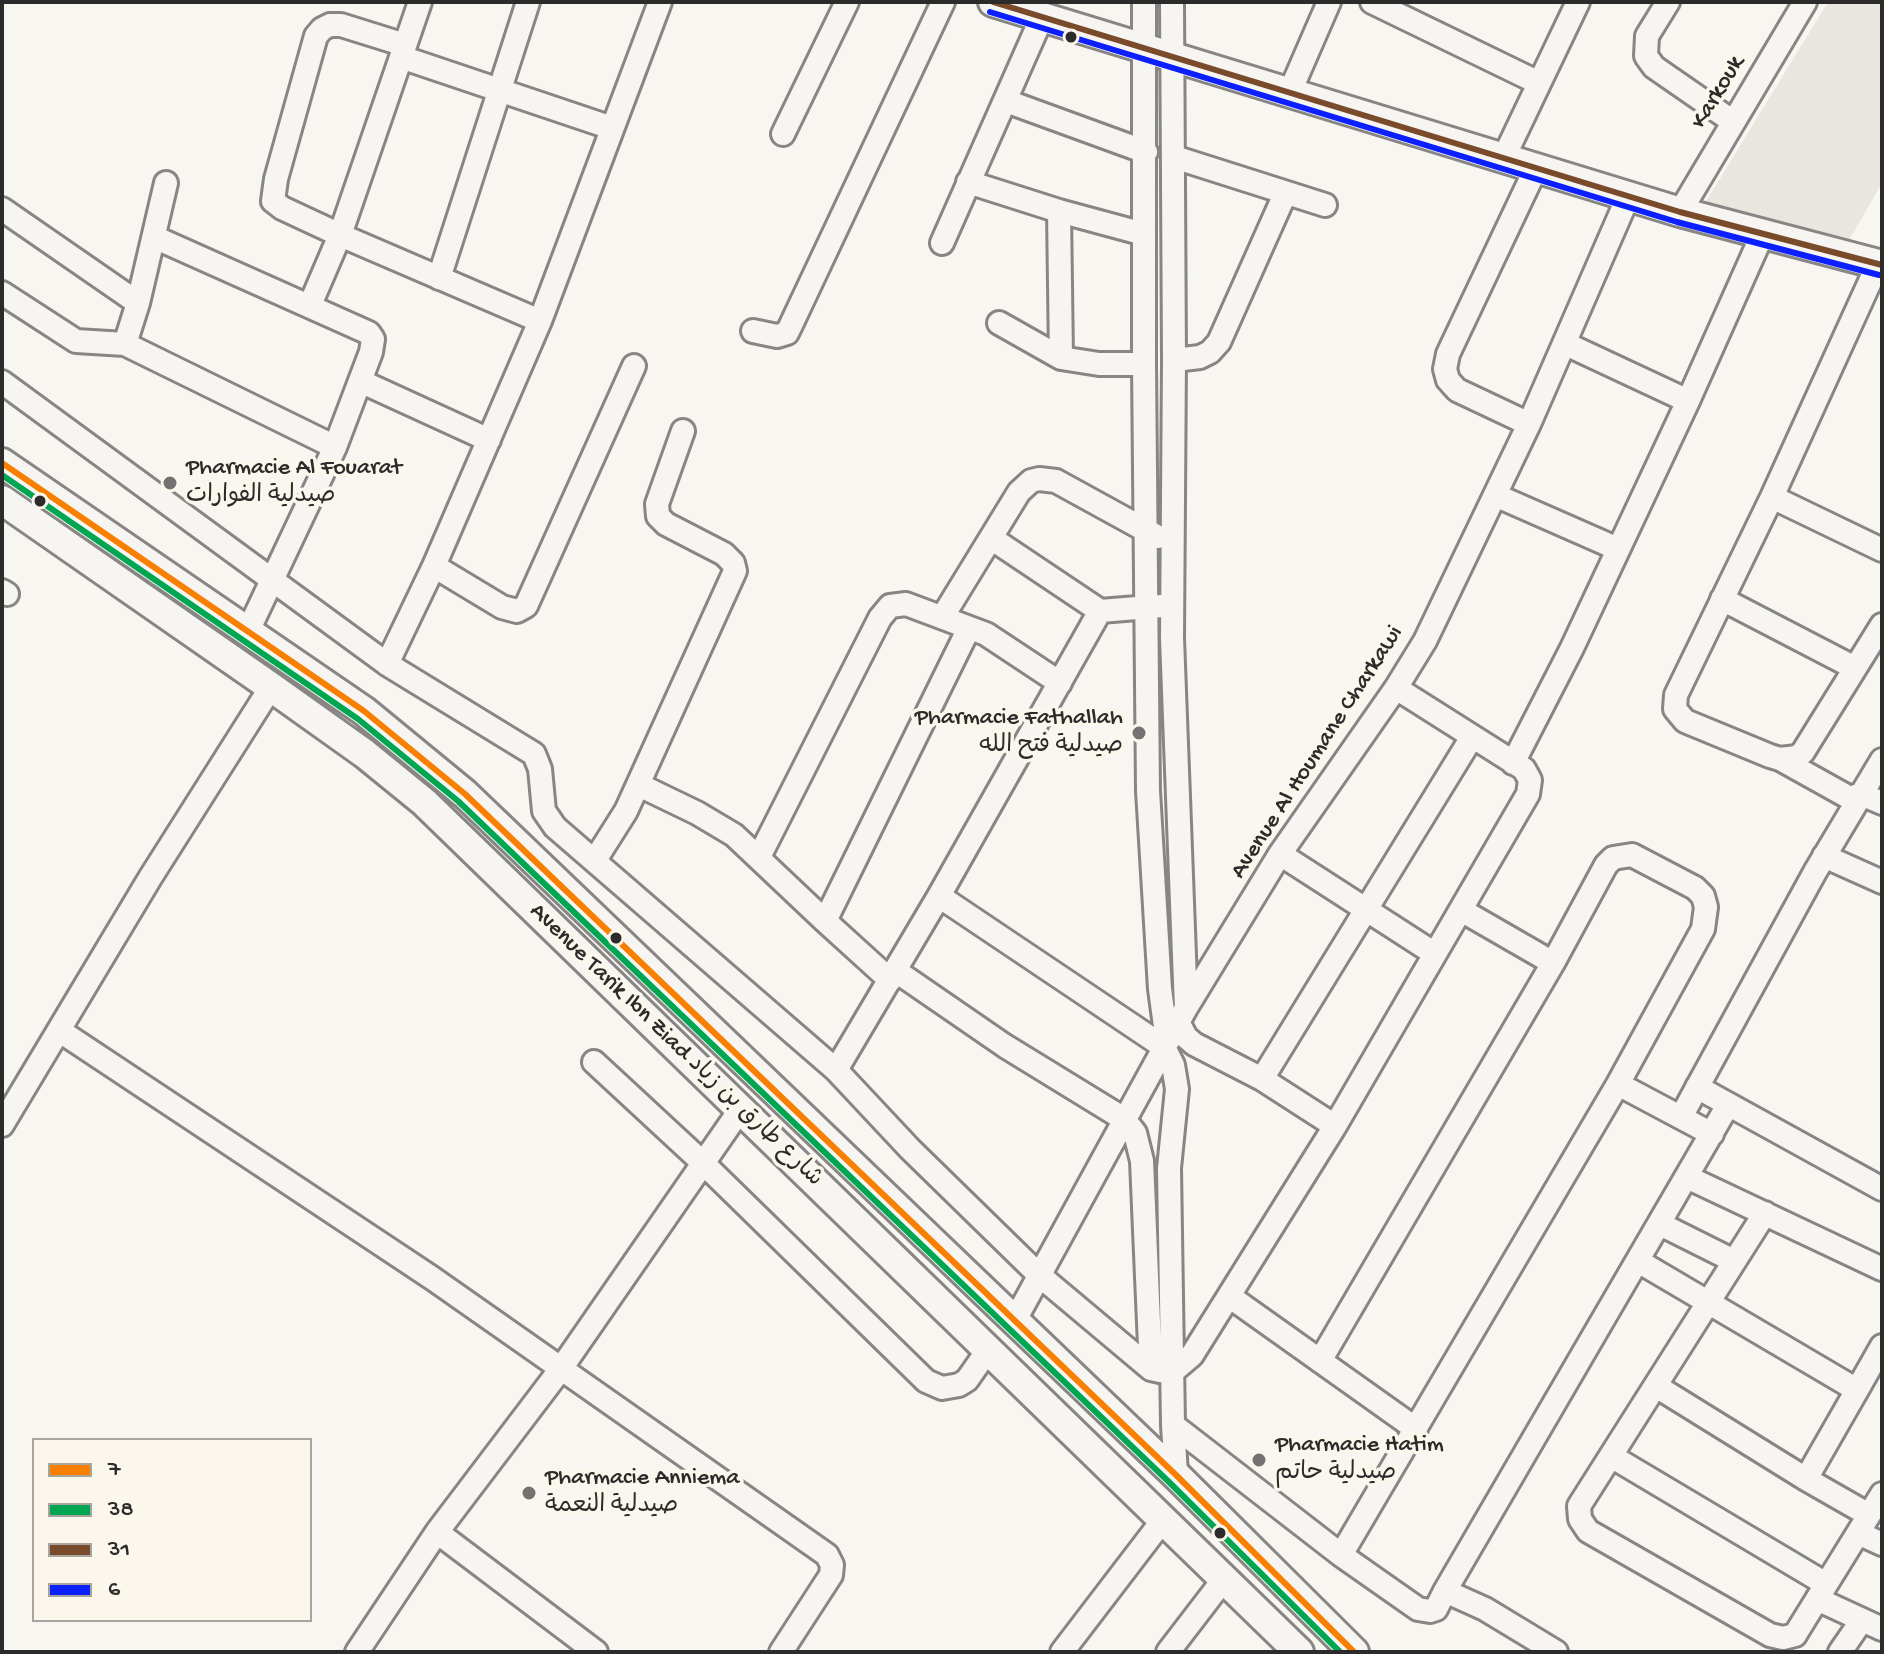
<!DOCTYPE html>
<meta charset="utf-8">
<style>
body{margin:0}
#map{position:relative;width:1884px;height:1654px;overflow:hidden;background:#f8f6f0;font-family:"Gochi Hand",sans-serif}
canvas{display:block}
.frame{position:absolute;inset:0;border:4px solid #2b2b2b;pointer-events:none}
.legend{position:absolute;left:32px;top:1438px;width:280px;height:184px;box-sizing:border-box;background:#fbf7ec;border:2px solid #a8a59f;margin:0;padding:10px 14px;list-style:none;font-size:24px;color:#2b2b2b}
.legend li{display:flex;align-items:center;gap:16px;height:40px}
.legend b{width:40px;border:2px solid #a8a59f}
</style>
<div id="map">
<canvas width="1884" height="1654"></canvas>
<div class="frame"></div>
<ul class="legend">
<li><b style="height:10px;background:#f87f00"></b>7</li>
<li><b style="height:10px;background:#00a651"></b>38</li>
<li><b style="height:10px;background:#7a4b2a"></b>31</li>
<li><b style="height:10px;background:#0c20ff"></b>6</li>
</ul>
</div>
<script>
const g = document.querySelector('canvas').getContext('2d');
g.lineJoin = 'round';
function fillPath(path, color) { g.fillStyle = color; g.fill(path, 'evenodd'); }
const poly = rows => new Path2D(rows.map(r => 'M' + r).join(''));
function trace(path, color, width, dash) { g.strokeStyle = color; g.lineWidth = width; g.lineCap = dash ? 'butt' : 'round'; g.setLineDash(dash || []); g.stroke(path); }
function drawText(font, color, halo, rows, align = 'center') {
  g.font = font + ' "Gochi Hand","Playpen Sans Arabic",sans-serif'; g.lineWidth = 7; g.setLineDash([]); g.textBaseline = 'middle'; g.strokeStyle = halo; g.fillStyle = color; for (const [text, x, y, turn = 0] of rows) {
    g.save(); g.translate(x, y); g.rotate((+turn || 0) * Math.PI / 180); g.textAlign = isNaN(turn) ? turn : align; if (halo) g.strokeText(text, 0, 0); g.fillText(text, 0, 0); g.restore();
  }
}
const built = poly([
 [1828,2,1882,2,1882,183,1849,240,1705,203]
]);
const minor = poly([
 [1144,2,1144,364,1148,791,1160,989,1167,1041],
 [1172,2,1174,360,1172,638,1186,1008],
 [1372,2,1539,83],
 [1668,2,1647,36,1646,56,1654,67,1732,121],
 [405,45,341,25,330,25,322,29,316,36,276,179,273,201,282,208,340,235,540,321],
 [401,57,612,128],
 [1289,94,1329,2],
 [1006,101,1146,152],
 [783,134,847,2],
 [1174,157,1325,205],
 [1504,157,1578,2],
 [968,182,1059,211,1144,234],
 [166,183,138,303,125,344,335,447],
 [2,209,138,303],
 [1059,211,1061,358],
 [1680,212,1805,2],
 [154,237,369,333,373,339,371,352,335,447,248,631],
 [942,243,1042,17],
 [1878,264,1772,497,1676,695,1675,709,1685,721,1770,756,1780,759,1797,757,1803,752,1882,625],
 [439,278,528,2],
 [2,293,76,341,125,344],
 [310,305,340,235,420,2],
 [999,323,1061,358,1099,364,1144,364],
 [753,331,777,336,787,333,790,327,943,2],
 [1566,344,1688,401],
 [1174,360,1200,357,1210,352,1219,342,1285,194],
 [360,381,489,440],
 [2,382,387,664,534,754,540,769,544,811,555,827,836,1070,910,1149,1039,1275,1151,1369,1160,1371,1172,1372,1192,1355,1335,1126,1528,794,1530,780,1524,769,1396,688],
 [1529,424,1457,390,1448,380,1445,369,1448,354,1536,168],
 [1495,495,1618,549],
 [1772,497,1882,550],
 [991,538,1100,611],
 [434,566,502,607,517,611,526,606,634,366],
 [2,591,7,594],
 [1722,599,1855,668],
 [943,616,1019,492,1031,481,1039,479,1056,481,1158,537],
 [387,664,434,566,540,321,660,2],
 [1780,759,1850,798,1861,794,1882,803],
 [1513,763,1572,648,1688,401,1763,233],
 [639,785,697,813,734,835,825,921,890,980],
 [1280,854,1435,954],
 [1824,856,1882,882],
 [759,857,880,618,890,606,906,604,986,634,1060,683],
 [595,860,626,811,735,571,733,563,724,554,666,524,658,516,657,504,683,431],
 [939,896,1164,1047,1173,1065,1177,1089,1169,1168,1173,1425,1176,1475],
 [1461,910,1553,963],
 [825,921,969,628],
 [896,971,1005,1046,1124,1119,1135,1133,1142,1161,1151,1369],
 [1178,1022,1186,1037,1194,1044,1262,1079,1335,1126],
 [60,1031,432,1278,827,1555,832,1565,831,1575,781,1652],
 [594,1062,702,1162,926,1381,942,1388,959,1385,967,1380,988,1350],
 [836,1070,939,896,1100,611,1162,606],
 [1262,1079,1472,737],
 [1618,1084,1712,1134],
 [1697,1087,1882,1189],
 [1681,1117,1815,872,1882,760],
 [2,1125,150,878,271,687],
 [1687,1177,1882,1269],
 [1765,1213,1579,1506,1580,1519,1588,1531,1770,1635,1783,1638,1795,1635,1798,1630,1882,1494],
 [1660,1224,1734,1261],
 [1638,1261,1857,1390,1806,1479,1869,1515],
 [1229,1296,1416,1429],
 [1015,1320,1186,1008,1280,854,1396,688,1425,641,1529,424,1628,197],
 [1320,1361,1553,963,1606,865,1613,858,1632,855,1695,888,1703,896,1706,907,1703,929,1618,1084,1341,1555],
 [1656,1386,1806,1479],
 [1857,1390,1882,1346],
 [1173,1425,1341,1555,1418,1609,1430,1611,1436,1609,1445,1591,1485,1609,1556,1652],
 [1611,1456,1826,1584],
 [437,1532,596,1652],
 [1858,1533,1882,1544],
 [1445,1591,1728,1105],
 [1817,1599,1882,1629],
 [357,1652,437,1532,560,1370,740,1110],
 [1062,1652,1163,1520],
 [1168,1652,1224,1579],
 [1840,1652,1862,1620]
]);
const major = poly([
 [993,2,1680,212,1882,265],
 [2,463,364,711,465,794,1176,1475,1354,1652],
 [2,500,271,687,365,754,424,802,1299,1652]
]);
const bus1 = poly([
 [2,463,364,711,465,794,1176,1475,1354,1652]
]);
const bus2 = poly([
 [2,475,358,719,458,801,1169,1482,1340,1652]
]);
const bus3 = poly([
 [993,2,1680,212,1882,265]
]);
const bus4 = poly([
 [990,12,1677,222,1879,275]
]);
const markers = [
 [1071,37,7,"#2b2b2b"],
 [170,483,8,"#737270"],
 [40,501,7,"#2b2b2b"],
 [1139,733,8,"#737270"],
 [616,938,7,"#2b2b2b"],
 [1259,1460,8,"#737270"],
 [529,1493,8,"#737270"],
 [1220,1533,7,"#2b2b2b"]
];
const streetNames = [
 ["Karkouk",1719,93,-59],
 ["Avenue Al Houmane Charkawi",1318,753,-57],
 ["Avenue Tarik Ibn Ziad شارع طارق بن زياد",675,1046,44]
];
const poiNames = [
 ["Pharmacie Al Fouarat",186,469],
 ["صيدلية الفوارات",186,497],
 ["Pharmacie Fathallah",1123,719,"right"],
 ["صيدلية فتح الله",1123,747,"right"],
 ["Pharmacie Hatim",1275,1446],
 ["صيدلية حاتم",1275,1474],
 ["Pharmacie Anniema",545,1479],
 ["صيدلية النعمة",545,1507]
];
fillPath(built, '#e9e6df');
trace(minor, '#878684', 28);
trace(major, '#878684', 34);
trace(minor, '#f6f5f1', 22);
trace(major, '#f6f5f1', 28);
trace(bus1, '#f87f00', 6);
trace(bus2, '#00a651', 6);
trace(bus3, '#7a4b2a', 6);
trace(bus4, '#0c20ff', 6);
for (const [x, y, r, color] of markers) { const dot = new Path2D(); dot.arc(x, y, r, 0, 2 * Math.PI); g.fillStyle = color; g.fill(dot); trace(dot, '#fbf7ec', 3); }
drawText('24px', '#2b2b2b', '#fbf7ec', streetNames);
drawText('24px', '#2b2b2b', '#fbf7ec', poiNames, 'left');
</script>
